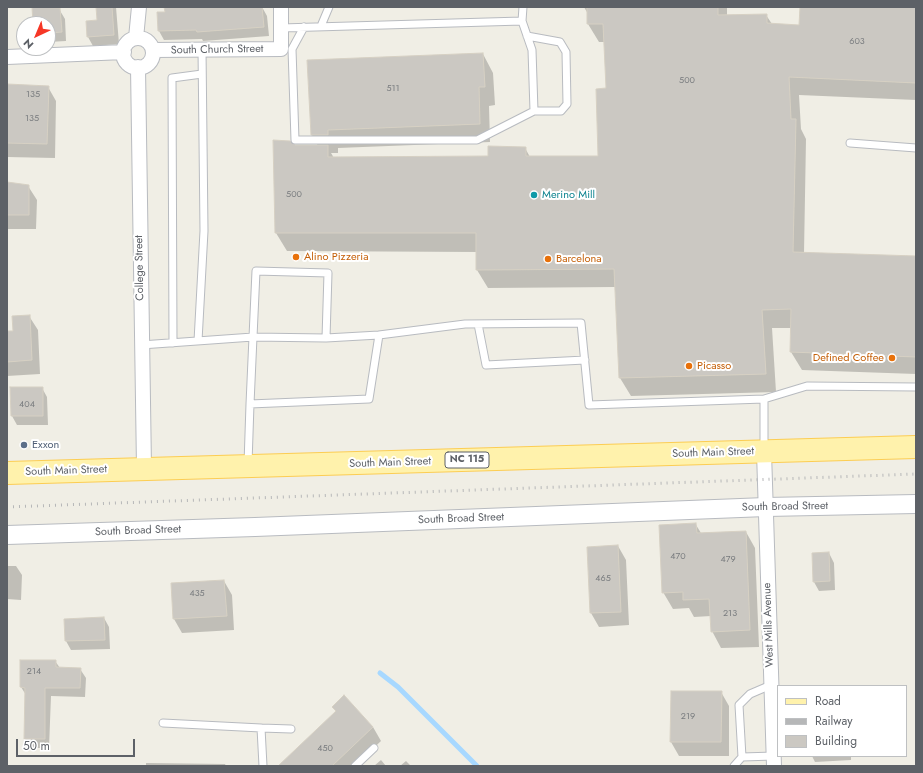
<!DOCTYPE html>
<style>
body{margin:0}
#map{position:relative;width:923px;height:773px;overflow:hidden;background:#f0eee5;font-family:Jost,sans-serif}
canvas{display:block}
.frame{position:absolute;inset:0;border:8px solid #5d6167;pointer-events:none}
.legend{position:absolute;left:777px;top:685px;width:130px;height:72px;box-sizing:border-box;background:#fff;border:1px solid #bec0c2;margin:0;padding:5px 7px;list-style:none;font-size:12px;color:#5d6167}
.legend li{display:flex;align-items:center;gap:8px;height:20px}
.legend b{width:20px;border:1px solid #bec0c2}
.north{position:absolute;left:16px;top:16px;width:40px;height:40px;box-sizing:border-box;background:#fff;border:1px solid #bec0c2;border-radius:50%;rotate:224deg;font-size:11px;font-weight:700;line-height:16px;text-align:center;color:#5d6167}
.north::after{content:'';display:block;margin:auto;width:14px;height:18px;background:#f63726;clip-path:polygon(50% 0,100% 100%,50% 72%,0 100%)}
.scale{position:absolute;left:16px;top:739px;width:119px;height:18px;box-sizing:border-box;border:2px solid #5d6167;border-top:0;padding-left:5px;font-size:12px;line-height:14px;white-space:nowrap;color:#5d6167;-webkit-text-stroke:3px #fff;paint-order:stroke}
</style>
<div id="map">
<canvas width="923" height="773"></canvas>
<div class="frame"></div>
<ul class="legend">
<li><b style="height:5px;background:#fff2ac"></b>Road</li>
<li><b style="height:5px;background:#b6b7b8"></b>Railway</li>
<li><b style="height:11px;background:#cbc8c2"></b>Building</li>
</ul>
<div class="north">N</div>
<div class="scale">50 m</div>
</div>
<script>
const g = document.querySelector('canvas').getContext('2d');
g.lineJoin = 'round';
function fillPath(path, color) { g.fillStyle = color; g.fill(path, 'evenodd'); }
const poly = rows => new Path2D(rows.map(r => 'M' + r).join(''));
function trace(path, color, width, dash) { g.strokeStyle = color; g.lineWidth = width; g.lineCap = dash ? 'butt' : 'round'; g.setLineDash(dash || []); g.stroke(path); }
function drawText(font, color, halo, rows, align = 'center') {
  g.font = font + ' Jost,sans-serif'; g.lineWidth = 4; g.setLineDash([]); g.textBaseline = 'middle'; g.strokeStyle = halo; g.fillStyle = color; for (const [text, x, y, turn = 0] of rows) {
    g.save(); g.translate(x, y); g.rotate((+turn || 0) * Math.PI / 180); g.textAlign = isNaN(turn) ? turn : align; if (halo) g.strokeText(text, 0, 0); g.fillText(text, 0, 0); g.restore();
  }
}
const shadow = poly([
 [33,7,56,7,56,10,59,9,65,19,66,41,48,42,48,24,34,24],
 [97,7,116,7,119,44,93,46,88,37,98,21],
 [166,7,262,7,267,16,269,36,203,41,202,39,164,40,159,31,166,13],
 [584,7,727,7,727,16,766,15,772,24,800,26,801,7,916,7,916,100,799,95,801,129,806,139,804,253,916,257,916,374,802,370,791,352,792,328,772,328,776,392,631,396,620,378,616,287,488,288,477,270,477,252,287,251,276,233,295,146,318,146,312,135,483,54,493,73,495,105,489,106,490,142,338,148,338,153,331,153,334,158,489,157,525,148,530,157,599,157,607,89,605,42,599,42,588,24,588,14],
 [7,85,48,87,56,101,55,158,7,157],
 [7,183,28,186,37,200,36,229,7,229],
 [29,316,38,330,40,374,7,376,7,332,14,332],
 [11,388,42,388,47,397,48,425,17,425,12,416],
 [696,525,701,533,746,532,755,548,759,647,721,648,712,631,711,616,694,617,689,608,673,609,663,592],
 [618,546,626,560,629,625,599,627,591,613],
 [829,553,834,563,835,590,819,591,814,582],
 [7,566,16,566,22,575,21,600,7,599],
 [224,581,232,595,234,630,182,633,174,619],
 [104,618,109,627,110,649,71,650,66,641,65,620],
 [55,661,60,668,80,669,86,678,85,697,51,696,49,748,31,748,25,739,26,695,21,687],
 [721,692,729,706,729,756,679,756,671,742],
 [333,707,373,727,381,741,355,766,288,766,336,712],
 [812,756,851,756,851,760,815,762],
 [381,760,386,766,374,766],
 [406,761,411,766,400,766],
 [146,763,225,764,226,766,146,766]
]);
const stream = poly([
 [380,673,398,687,477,766]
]);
const building = poly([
 [32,7,60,8,62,32,48,33,48,24,33,24,32,7],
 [96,7,112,7,114,35,87,37,86,21,97,20,96,7],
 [164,7,262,7,264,27,197,32,196,30,158,31,157,12,165,12,164,7],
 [587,7,718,7,718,15,767,14,767,23,799,25,800,7,916,7,916,83,789,77,791,119,796,119,793,252,916,256,916,357,790,352,791,309,762,310,766,374,619,378,614,269,476,270,476,233,275,233,273,140,290,141,295,145,328,145,328,157,488,156,488,146,526,147,526,156,598,156,596,89,606,88,603,24,587,24,587,7],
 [483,53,485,87,479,87,480,124,328,130,328,135,311,135,307,60,483,53],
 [7,84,49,86,47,144,7,143,7,84],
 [7,182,29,185,29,215,7,215,7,182],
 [30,315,32,360,7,362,7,331,13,331,12,316,30,315],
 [10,387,43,387,43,416,11,416,10,387],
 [696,523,697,533,746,531,750,630,711,632,709,599,683,600,683,592,662,593,659,525,696,523],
 [618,545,621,612,590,613,587,547,618,545],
 [829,552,830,581,813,582,812,553,829,552],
 [224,580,227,616,173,619,171,583,224,580],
 [104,617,105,640,65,641,64,619,104,617],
 [20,660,56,660,56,667,81,668,80,688,45,688,45,739,24,739,25,688,20,687,20,660],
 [671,691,722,691,721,742,670,742,671,691],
 [344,695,373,727,332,766,278,766,336,711,332,707,344,695]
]);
const service = poly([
 [321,26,329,7],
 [304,27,292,49,295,140,477,140,534,111,532,50,522,21],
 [281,28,522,21,523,7],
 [527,36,560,42,566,52,567,104,561,111,534,111],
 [850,143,916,148],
 [478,324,486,365,585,360],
 [326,338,328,273,256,271,253,337,326,338,379,335],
 [198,341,204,231,202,49],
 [173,343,172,78,202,74],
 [141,345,253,337,250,404],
 [764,449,764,399],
 [248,464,250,404,369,399,379,335,465,324,581,323,589,405,764,399,807,386,916,387],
 [771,685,750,694,739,705,742,757,774,756],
 [163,723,261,728,263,766],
 [261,728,291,729],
 [355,766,374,748],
 [734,766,742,757]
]);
const minor = poly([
 [136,38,139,7],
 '123 53a15 15 0 1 1 30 0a15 15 0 1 1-30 0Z',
 [153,50,281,49,281,7],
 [7,57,124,52],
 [138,67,144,468],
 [764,452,774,766]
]);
const tertiary = poly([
 [7,535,255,527,766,507,916,504]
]);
const primary = poly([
 [7,473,916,447]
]);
const rail = poly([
 [7,507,916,474]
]);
const markers = [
 [534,195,4,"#0f9aa8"],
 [296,257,4,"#e8710a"],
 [548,259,4,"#e8710a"],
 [892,358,4,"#e8710a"],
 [689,366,4,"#e8710a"],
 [24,445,4,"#5c6f8a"]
];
const numberNames = [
 ["603",857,42],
 ["500",687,81],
 ["511",393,89],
 ["135",33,95],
 ["135",32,119],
 ["500",294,195],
 ["404",27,405],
 ["470",678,557],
 ["479",728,560],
 ["465",603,579],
 ["435",197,594],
 ["213",730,614],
 ["214",34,672],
 ["219",688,717],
 ["450",325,749]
];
const shields = [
 [467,460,44]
];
const shieldNames = [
 ["NC 115",467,460]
];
const streetNames = [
 ["South Church Street",217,50,-1],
 ["College Street",140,268,-91],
 ["South Main Street",713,453,-2],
 ["South Main Street",390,463,-2],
 ["South Main Street",66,471,-2],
 ["South Broad Street",785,507,-1],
 ["South Broad Street",461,519,-2],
 ["South Broad Street",138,531,-2],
 ["West Mills Avenue",769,625,-92]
];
const cultureNames = [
 ["Merino Mill",542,195]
];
const foodNames = [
 ["Alino Pizzeria",304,257],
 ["Barcelona",556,259],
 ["Defined Coffee",884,358,"right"],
 ["Picasso",697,366]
];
const serviceNames = [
 ["Exxon",32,445]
];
fillPath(shadow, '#0003');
trace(stream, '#a7d8ff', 5);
fillPath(building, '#cbc8c2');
trace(building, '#d6d0c3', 1);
trace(service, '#b8bbc0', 9);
trace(minor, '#b8bbc0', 16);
trace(tertiary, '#b8bbc0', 20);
trace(primary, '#fccd53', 24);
trace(service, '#fff', 7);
trace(minor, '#fff', 14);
trace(tertiary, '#fff', 18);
trace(primary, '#fff2ac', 22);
trace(rail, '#b6b7b8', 3, [1, 5]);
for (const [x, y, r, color] of markers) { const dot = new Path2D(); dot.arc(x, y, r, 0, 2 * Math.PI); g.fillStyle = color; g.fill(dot); trace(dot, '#fff', 1.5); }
drawText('9px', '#787b7e', null, numberNames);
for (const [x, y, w] of shields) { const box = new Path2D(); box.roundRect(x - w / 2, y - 8, w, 16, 3); g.fillStyle = '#fff'; g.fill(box); trace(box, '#5d6167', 1); }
drawText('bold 10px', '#5d6167', null, shieldNames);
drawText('11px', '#5d6167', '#fff', streetNames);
drawText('11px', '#0d838f', '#fff', cultureNames, 'left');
drawText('11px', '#c56008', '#fff', foodNames, 'left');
drawText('11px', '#4e5e75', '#fff', serviceNames, 'left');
</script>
